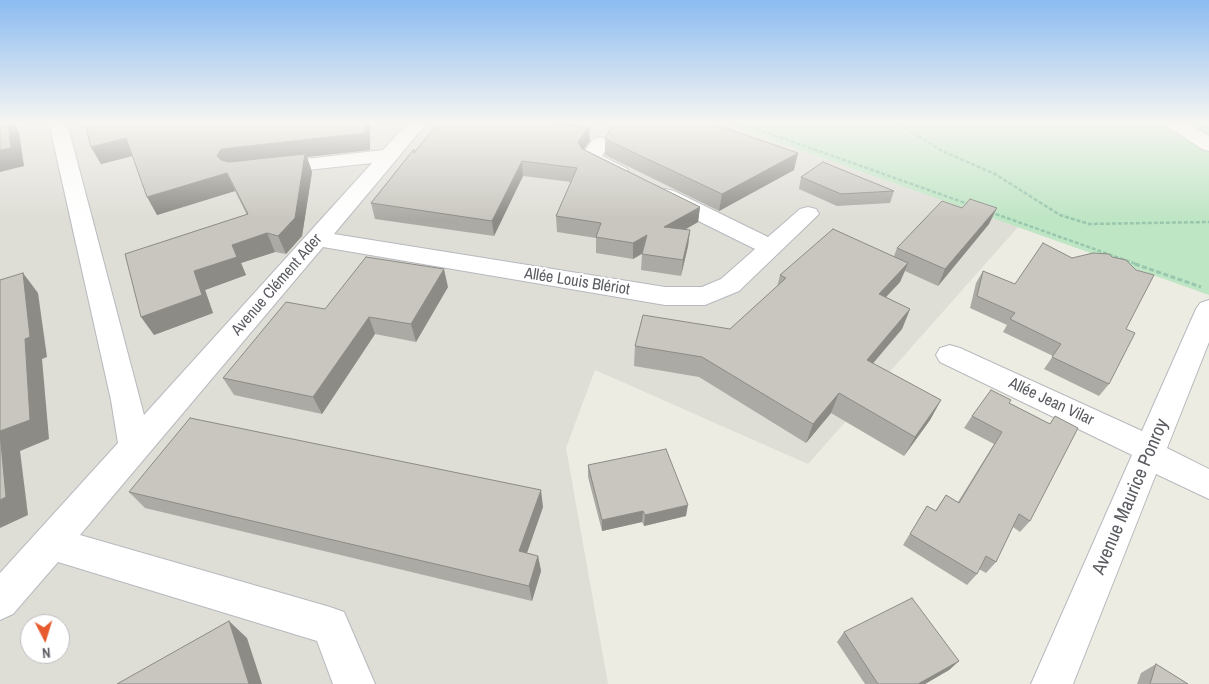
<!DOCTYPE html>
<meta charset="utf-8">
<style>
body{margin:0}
#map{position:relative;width:1209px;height:684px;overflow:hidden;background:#edece2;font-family:"Archivo Narrow",sans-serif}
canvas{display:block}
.north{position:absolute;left:20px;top:614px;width:50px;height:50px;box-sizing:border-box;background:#fff;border:1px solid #bdbec0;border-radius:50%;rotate:175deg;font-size:14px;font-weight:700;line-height:20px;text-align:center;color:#5a5c62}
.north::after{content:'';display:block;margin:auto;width:18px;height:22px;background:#e75b2e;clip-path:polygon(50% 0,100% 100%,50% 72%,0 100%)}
</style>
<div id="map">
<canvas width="1209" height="684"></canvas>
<div class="north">N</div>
</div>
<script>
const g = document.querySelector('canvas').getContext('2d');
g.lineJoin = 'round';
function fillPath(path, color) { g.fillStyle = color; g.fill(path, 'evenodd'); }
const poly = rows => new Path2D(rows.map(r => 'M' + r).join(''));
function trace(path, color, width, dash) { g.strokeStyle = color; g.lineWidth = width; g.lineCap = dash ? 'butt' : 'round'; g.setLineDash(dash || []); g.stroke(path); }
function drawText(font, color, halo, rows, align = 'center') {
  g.font = font + ' "Archivo Narrow",sans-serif'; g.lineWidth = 4.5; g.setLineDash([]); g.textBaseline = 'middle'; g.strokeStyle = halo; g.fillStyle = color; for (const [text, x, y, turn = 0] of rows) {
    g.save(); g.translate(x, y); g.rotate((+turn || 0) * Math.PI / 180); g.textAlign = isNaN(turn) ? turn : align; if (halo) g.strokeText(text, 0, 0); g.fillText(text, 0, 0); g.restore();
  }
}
const industrial = poly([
 [0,123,724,123,1018,227,808,464,595,370,566,448,608,684,0,684],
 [30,624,60,624,60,654,30,654]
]);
const green = poly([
 [724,123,1209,123,1209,295,1181,285]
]);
const pathFar1 = poly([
 [740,123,968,204],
 [898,123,942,151,995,174,1060,215,1089,224,1209,222],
 [990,212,1139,265]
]);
const path = poly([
 [1135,264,1201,287]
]);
const minor = poly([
 [49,123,67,123,144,415,372,163,271,174,264,172,261,168,264,164,383,150,408,123,427,123,334,234,665,287,702,287,721,279,755,249,658,201,655,196,658,191,666,189,674,191,768,237,800,209,808,207,816,209,819,214,739,291,705,305,665,305,323,247,80,535,330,607,344,612,375,684,333,684,317,641,58,562,13,614,0,620,0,573,118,443,111,400,49,123],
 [1166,123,1188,123,1209,136,1209,151,1202,149,1168,127,1166,123],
 [600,137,607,139,610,143,602,156,626,168,629,172,626,176,619,178,612,176,583,162,580,158,593,139,600,137],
 [1209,300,1209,342,1167,448,1209,469,1209,499,1156,474,1073,684,1031,684,1132,455,940,362,936,355,940,348,950,345,960,348,1142,431,1196,309,1200,303,1209,300]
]);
const wall = poly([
 [85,123,370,123,370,150,307,157,312,172,302,236,286,254,275,252,241,263,246,275,205,290,213,313,154,335,247,215,235,191,157,215,133,156,101,164,91,147],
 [557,123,583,123,579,126],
 [605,139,794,170,719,211,605,155],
 [590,141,584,149,700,207,698,222,685,230,690,230,688,246,681,276,641,270,642,254,633,259,596,253,596,238,557,232,556,216,571,182,523,176,494,236,375,219,371,203,414,149,415,152],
 [801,177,894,191,890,203,837,206,799,189],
 [989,224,938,286,905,271,900,282,886,297,910,309,902,329,872,363,941,400,930,420,904,456,831,413,806,443,699,377,634,366,635,346,730,329,777,287,780,275,894,256,897,248],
 [983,271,1126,329,1109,384,1099,396,1044,369,1053,356,1003,332,1007,325,970,308,976,283],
 [448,287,416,342,375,334,322,414,234,395,223,378,325,309],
 [1009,403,1050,424,1055,416,1030,521,1020,532,1013,527,996,562,986,573,979,569,977,574,967,585,903,545,927,506,935,511,946,495,958,502,994,444,964,428,972,416],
 [588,465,686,516,644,526,642,522,602,531,588,477],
 [129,492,543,507,527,553,538,556,541,571,532,601,145,508],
 [844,632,959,661,949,670,925,684,865,684,837,642],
 [1156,664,1188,684,1137,684,1141,673]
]);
const shadedWall = poly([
 [8,123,15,123,15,125,19,131,24,166,0,172,0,150],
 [365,123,370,123,370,150,307,157,312,172,302,236,286,254,278,236,228,167,226,173,217,156,221,149],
 [589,126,590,141,578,157,578,142],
 [126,138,136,155,101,164,91,147],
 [798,153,794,170,719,211,722,194],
 [522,161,523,176,494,236,492,221],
 [227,173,235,191,157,215,147,197],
 [700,207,698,222,662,242,664,227],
 [997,208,989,224,938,286,945,269],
 [690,230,688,246,681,276,683,260],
 [267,233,275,252,241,263,246,275,205,290,213,313,154,335,141,317,194,271,232,245],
 [647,235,646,251,633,259,633,243],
 [908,263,900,282,871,313,879,294],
 [444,269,448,287,416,342,411,324],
 [23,273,38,293,47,357,42,359,49,439,20,451,28,515,0,528,0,431],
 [910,309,902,329,859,380,867,360],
 [369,317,375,334,322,414,313,397],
 [839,393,831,413,806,443,813,424],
 [941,400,930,420,904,456,915,437],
 [541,490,543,507,522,567,519,551],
 [688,505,686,516,644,526,645,515],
 [643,511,642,522,602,531,602,520],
 [538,556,541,571,532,601,529,586],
 [229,621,247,638,262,684,249,684],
 [959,661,949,670,925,684,918,684]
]);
const building = poly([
 [0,123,8,123,11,148,0,150,0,123],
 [85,123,365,123,365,133,221,149,217,156,221,160,229,162,305,154,295,218,278,236,267,233,232,245,237,257,194,271,202,295,141,317,125,254,248,214,227,173,147,197,126,138,91,147,85,123],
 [438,123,550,123,584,127,589,126,578,142,582,149,700,207,664,227,690,230,683,260,642,254,647,235,633,243,596,237,601,223,556,216,577,168,522,161,492,221,371,203,414,149,414,153,438,123],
 [619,123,710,123,798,153,722,194,605,139,612,126,619,123],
 [823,162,894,191,841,194,801,177,823,162],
 [970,199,997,208,945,269,897,248,942,201,962,208,970,199],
 [833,229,908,263,879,294,910,309,867,360,941,400,915,437,839,393,813,424,702,357,635,346,643,315,730,329,786,278,780,275,833,229],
 [1043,243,1072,258,1093,253,1109,254,1112,257,1126,260,1136,270,1154,275,1126,329,1135,333,1109,384,1052,357,1061,344,1010,319,1015,313,977,296,983,271,1015,284,1043,243],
 [366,257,444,269,411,324,369,317,313,397,223,378,286,302,325,309,366,257],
 [23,273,30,337,25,339,30,420,0,431,0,280,23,273],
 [991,390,1011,400,1009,403,1050,424,1055,416,1078,428,1030,521,1019,514,996,562,986,556,977,574,910,534,927,506,936,511,946,495,959,503,1002,432,972,416,991,390],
 [190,418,541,490,519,551,538,556,529,586,129,492,190,418],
 [0,433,6,497,0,500,0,433],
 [666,449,688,505,645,515,643,511,602,520,588,465,666,449],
 [912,598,959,661,918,684,878,684,844,632,912,598],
 [229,621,249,684,117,684,229,621],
 [1156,664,1188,684,1150,684,1156,664]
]);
const streetNames = [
 ["Allée Louis Blériot",577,282,9],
 ["Avenue Clément Ader",277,285,-49],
 ["Allée Jean Vilar",1051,402,25]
];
const nearStreetnames = [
 ["Avenue Maurice Ponroy",1131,497,-67]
];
fillPath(industrial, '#deddd6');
fillPath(green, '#bee5c4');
trace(minor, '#b7b9be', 2);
trace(pathFar1, '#98c7ae', 2.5, [4, 2]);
trace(path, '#98c7ae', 3, [5, 2.5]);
fillPath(minor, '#fff');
fillPath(wall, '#acaaa4');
fillPath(shadedWall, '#8c8b86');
fillPath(building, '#c8c6bf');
trace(building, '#8c8b86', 1);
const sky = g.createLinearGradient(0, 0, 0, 219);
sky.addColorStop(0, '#8bbbf1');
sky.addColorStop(0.56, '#f7f6f2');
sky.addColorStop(1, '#f7f6f200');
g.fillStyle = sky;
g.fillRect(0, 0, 1209, 219);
drawText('16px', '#5a5c62', '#fff', streetNames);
drawText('19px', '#5a5c62', '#fff', nearStreetnames);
</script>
